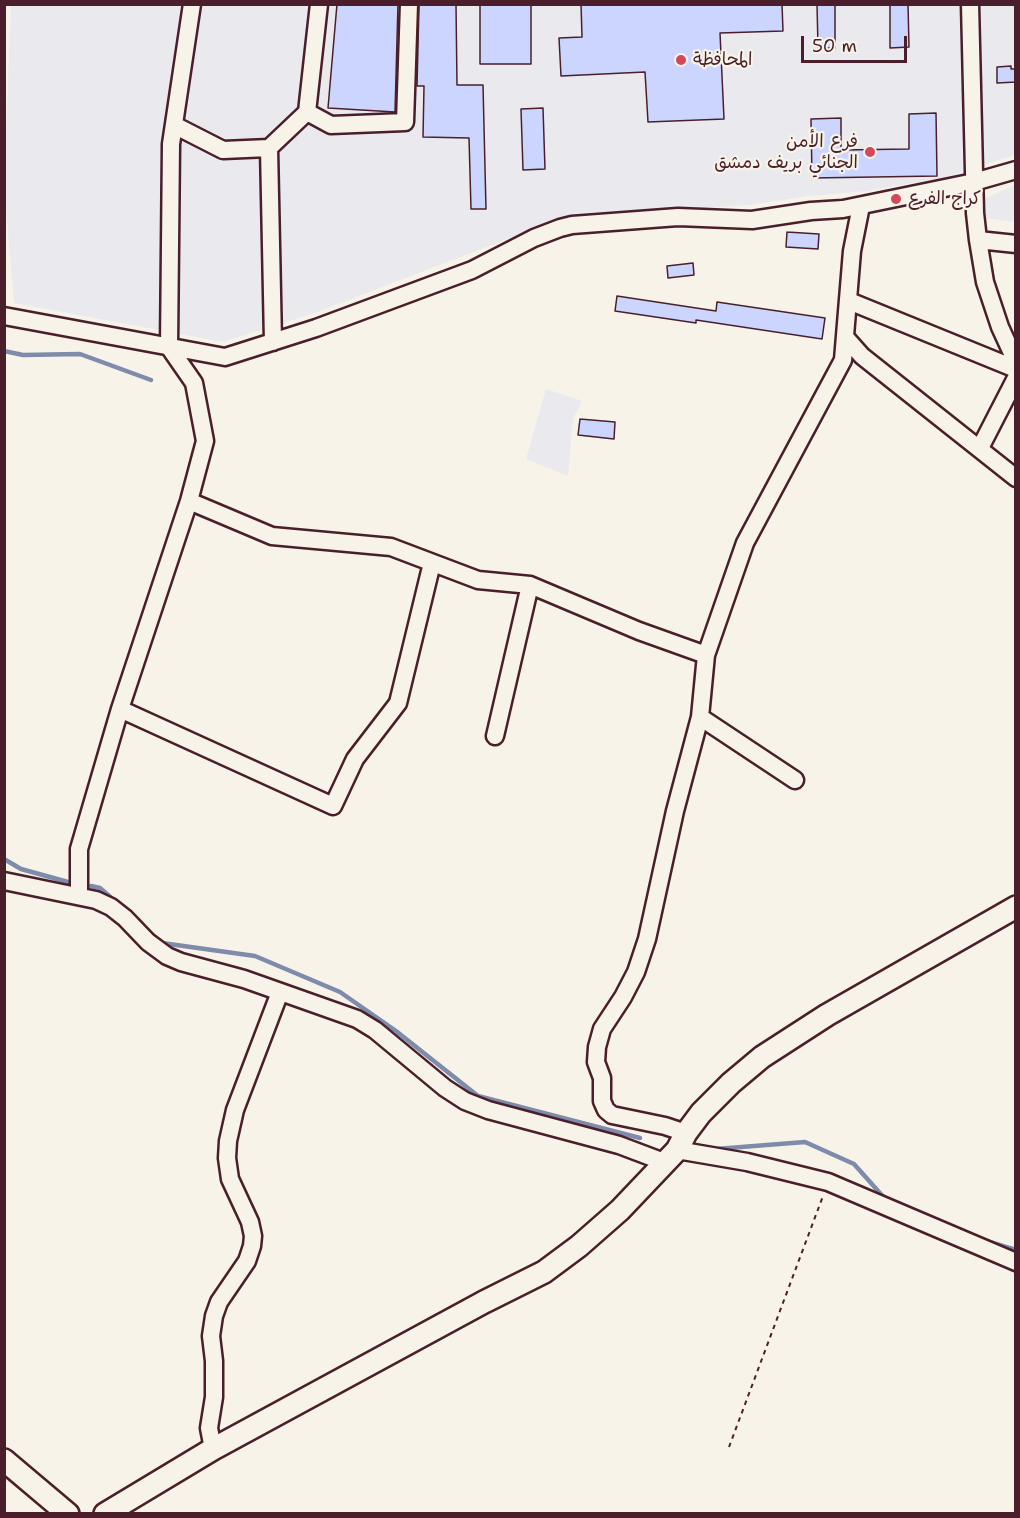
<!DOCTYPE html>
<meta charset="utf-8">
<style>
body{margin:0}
#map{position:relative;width:1020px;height:1518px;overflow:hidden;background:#f7f3e8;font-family:"Shantell Sans",sans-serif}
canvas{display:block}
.frame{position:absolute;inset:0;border:6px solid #4a1f2b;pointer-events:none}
.scale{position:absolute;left:801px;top:36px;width:106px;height:27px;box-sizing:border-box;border:3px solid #4a1f2b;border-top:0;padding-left:8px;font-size:18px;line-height:21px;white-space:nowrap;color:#4a1f2b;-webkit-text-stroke:4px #f7f3e8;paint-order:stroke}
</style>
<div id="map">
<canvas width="1020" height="1518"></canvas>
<div class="frame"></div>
<div class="scale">50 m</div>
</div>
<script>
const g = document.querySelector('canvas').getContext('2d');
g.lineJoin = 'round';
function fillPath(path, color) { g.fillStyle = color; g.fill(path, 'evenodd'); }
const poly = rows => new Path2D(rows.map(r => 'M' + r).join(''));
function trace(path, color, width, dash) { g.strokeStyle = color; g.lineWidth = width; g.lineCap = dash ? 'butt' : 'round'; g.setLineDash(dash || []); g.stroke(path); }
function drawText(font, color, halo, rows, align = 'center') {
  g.font = font + ' "Shantell Sans","Playpen Sans Arabic",sans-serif'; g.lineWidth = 4.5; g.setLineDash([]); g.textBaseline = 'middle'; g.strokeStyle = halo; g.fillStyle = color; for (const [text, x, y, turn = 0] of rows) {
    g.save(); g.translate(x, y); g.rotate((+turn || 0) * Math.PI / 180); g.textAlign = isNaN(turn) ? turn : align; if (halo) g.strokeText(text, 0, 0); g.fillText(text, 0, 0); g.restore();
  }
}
const built = poly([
 [11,5,1015,5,1015,155,946,177,867,191,809,196,749,205,562,218,312,314,223,342,14,303,4,185],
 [1015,185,1015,222,986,218,984,199],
 [546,389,582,401,573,419,568,476,526,459]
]);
const stream = poly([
 [4,351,23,355,80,354,151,380],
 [4,859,21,869,68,882],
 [91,886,100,888,116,902],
 [149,932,162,943,255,956,340,992,396,1031,478,1096,640,1138],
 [716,1149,805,1142,854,1164,887,1201],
 [983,1240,1016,1250]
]);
const building = poly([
 [337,4,398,4,395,112,328,108,337,4],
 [419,4,456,4,457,85,483,85,486,209,471,209,469,138,423,137,424,86,417,86,419,4],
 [480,4,531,4,531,64,480,64,480,4],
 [581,4,782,4,783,31,720,33,724,119,648,122,645,72,561,76,559,38,582,37,581,4],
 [817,4,835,4,835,48,818,48,817,4],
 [890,4,908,4,909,47,890,48,890,4],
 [1011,66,1011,69,1016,69,1016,82,997,83,997,67,1011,66],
 [543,108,545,169,523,170,521,109,543,108],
 [936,113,937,176,812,178,811,119,841,118,841,150,909,149,909,114,936,113],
 [787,232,819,234,818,249,786,247,787,232],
 [693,263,694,275,668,278,667,266,693,263],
 [617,296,716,311,717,302,825,318,822,339,696,320,696,323,615,311,617,296],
 [580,419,615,422,614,439,578,435,580,419]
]);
const path = poly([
 [729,1447,823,1196]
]);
const minor = poly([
 [970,4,975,213,978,240,985,282,1000,327,1016,362],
 [307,112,331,125,405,122,409,4],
 [174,125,223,150,269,148],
 [978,240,1016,244],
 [849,301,1016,369],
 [4,316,225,357,316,328,472,270,534,238,560,228,572,225,678,217,752,220,811,211,843,209,974,182,1016,170],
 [846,338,862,356,1016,478],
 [273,342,269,148,307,112,319,4],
 [980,448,1016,378],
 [189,501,272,536,391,547,478,580,530,585,639,631,706,655],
 [120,709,333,806,355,759,398,703,432,563],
 [700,717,795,780],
 [495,736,530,585],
 [4,881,96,900,111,907,125,918,148,942,167,956,181,962,244,979,357,1019,375,1030,445,1088,465,1101,488,1110,619,1145,664,1162],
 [79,896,79,849,120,709,189,501,205,441,194,383,169,347,171,144,192,4],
 [686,1133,665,1126,612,1115,606,1110,602,1101,602,1078,596,1062,597,1047,602,1029,623,997,636,972,647,939,675,811,700,717,706,655,745,543,843,360,852,251,861,206],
 [677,1150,747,1162,828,1182,1016,1262],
 [213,1449,209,1428,214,1397,214,1361,211,1336,214,1316,219,1302,247,1261,252,1246,253,1236,250,1222,230,1179,227,1158,228,1141,235,1110,280,992]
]);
const major = poly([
 [4,1460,68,1514],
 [105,1514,213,1449,484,1302,544,1272,579,1246,620,1210,677,1150,686,1133,701,1113,731,1083,762,1057,827,1015,1016,907]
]);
const markers = [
 [681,60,6,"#d1495b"],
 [870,152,6,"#d1495b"],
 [896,199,6,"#d1495b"]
];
const poiNames = [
 ["المحافظة",693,60],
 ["فرع الأمن",858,142,"right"],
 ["الجنائي بريف دمشق",858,163,"right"],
 ["كراج الفرع",908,199]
];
fillPath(built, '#eaeaee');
trace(stream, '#7e8baa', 4.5);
fillPath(building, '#ccd5fd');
trace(building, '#4a1f2b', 1.5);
trace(minor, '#4a1f2b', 21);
trace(major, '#4a1f2b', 26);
trace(path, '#4a1f2b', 2, [4.5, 4.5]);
trace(minor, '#f7f3e8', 16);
trace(major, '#f7f3e8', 21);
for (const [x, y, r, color] of markers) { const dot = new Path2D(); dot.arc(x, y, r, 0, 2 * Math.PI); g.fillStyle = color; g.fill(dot); trace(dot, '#f7f3e8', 2); }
drawText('18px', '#4a1f2b', '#f7f3e8', poiNames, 'left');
</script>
